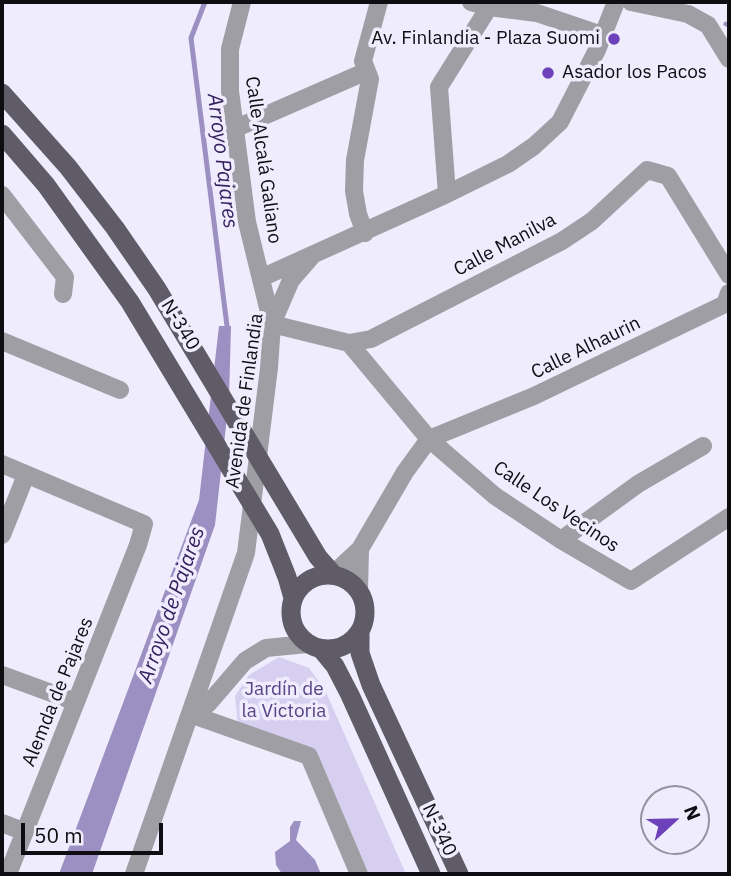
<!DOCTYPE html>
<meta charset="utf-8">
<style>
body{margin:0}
#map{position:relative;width:731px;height:876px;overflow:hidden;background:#efecfd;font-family:"IBM Plex Sans",sans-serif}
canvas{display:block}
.frame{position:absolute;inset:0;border:4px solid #0e0d12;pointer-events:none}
.north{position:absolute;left:640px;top:785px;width:70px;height:70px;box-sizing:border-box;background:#efecfd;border:2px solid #95939f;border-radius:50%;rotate:68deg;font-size:19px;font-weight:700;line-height:28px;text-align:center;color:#0e0d12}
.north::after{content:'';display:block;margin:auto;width:24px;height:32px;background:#6c41b9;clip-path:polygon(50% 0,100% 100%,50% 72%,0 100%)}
.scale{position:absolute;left:21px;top:823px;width:142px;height:32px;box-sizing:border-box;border:4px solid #0e0d12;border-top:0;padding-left:9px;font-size:21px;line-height:24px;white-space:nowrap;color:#0e0d12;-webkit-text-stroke:5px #efecfd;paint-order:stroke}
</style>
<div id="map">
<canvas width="731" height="876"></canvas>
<div class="frame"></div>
<div class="north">N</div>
<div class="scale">50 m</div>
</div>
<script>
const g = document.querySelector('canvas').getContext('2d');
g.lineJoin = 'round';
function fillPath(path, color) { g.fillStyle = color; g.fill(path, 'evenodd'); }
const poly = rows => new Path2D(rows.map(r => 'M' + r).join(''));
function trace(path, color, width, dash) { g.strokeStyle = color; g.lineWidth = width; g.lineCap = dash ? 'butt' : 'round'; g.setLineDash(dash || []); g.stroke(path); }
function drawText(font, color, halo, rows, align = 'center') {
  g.font = font + ' "IBM Plex Sans",sans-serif'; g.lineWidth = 7; g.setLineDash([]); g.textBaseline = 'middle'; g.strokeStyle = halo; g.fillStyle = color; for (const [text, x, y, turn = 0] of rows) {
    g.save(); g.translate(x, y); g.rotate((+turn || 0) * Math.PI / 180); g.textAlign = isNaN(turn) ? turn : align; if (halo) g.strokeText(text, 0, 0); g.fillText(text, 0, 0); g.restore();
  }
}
const green = poly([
 [279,657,309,668,325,690,406,874,369,874,317,752,238,725,235,696,249,675]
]);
const water = poly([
 [219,326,231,326,229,399,215,525,92,874,59,874,199,500],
 [294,821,301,821,296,840,315,860,321,874,282,874,276,865,275,852,290,841,290,827]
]);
const stream = poly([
 [205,2,191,38,227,326],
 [726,24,729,25]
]);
const minor = poly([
 [242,2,230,49,230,91,247,222,272,324],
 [471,2,489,7,537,13,602,35],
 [631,2,688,14,708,25,729,59],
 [234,129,367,71],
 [447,194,439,87,489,7],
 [2,195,65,277,63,294],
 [365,233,358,214,354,191,355,160,370,79,363,61,379,2],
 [261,278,447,194,508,164,534,146,560,122,597,50,616,2],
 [272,324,349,343,429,439,495,496,561,540,631,581,729,517],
 [2,341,120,390],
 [349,343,371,339,562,241,592,221,647,170,668,176,729,275],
 [2,464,144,524,138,545,8,874],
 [2,535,26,475],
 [561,540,638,484,703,446],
 [333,574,360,549,405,472,429,439,534,396,725,304,729,293],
 [359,591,360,549],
 [2,675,76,702],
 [190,714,309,756,359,874],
 [190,714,208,704,245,661,266,648,307,644],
 [2,823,25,832],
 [134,874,246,553,269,368,272,324,291,280,311,257]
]);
const primary = poly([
 [2,93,68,167,115,228,157,289,318,557,333,574],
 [2,134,46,185,130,302,270,534,287,577,293,598],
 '291 612a37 37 0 1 1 74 0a37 37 0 1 1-74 0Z',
 [360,631,360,653,371,685,459,874],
 [321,649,335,666,350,695,431,874]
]);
const markers = [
 [614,39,7,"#6c41b9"],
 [548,73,7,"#6c41b9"]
];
const poiNames = [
 ["Av. Finlandia - Plaza Suomi",600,39],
 ["Asador los Pacos",562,73,"left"]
];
const streetNames = [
 ["Calle Alcalá Galiano",263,160,82],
 ["Calle Manilva",505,245,-28],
 ["N-340",180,325,58],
 ["Calle Alhaurin",586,348,-26],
 ["Avenida de Finlandia",245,401,-82],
 ["Calle Los Vecinos",556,507,34],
 ["Alemda de Pajares",58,692,-68],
 ["N-340",439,830,65]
];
const parkNames = [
 ["Jardín de",284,690],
 ["la Victoria",284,712]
];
const waterNames = [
 ["Arroyo Pajares",222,161,83],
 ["Arroyo de Pajares",172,605,-71]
];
fillPath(green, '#d6cff0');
fillPath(water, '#9c90c2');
trace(stream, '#9c90c2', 5);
trace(minor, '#9f9ea5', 18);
trace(primary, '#5f5c68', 19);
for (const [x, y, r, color] of markers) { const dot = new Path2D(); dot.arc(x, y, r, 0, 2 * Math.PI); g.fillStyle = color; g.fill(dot); trace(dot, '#efecfd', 2.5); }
drawText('19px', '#0e0d12', '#efecfd', poiNames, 'right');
drawText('19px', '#0e0d12', '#efecfd', streetNames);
drawText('19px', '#584485', '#efecfd', parkNames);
drawText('italic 21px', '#36225f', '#efecfd', waterNames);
</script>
